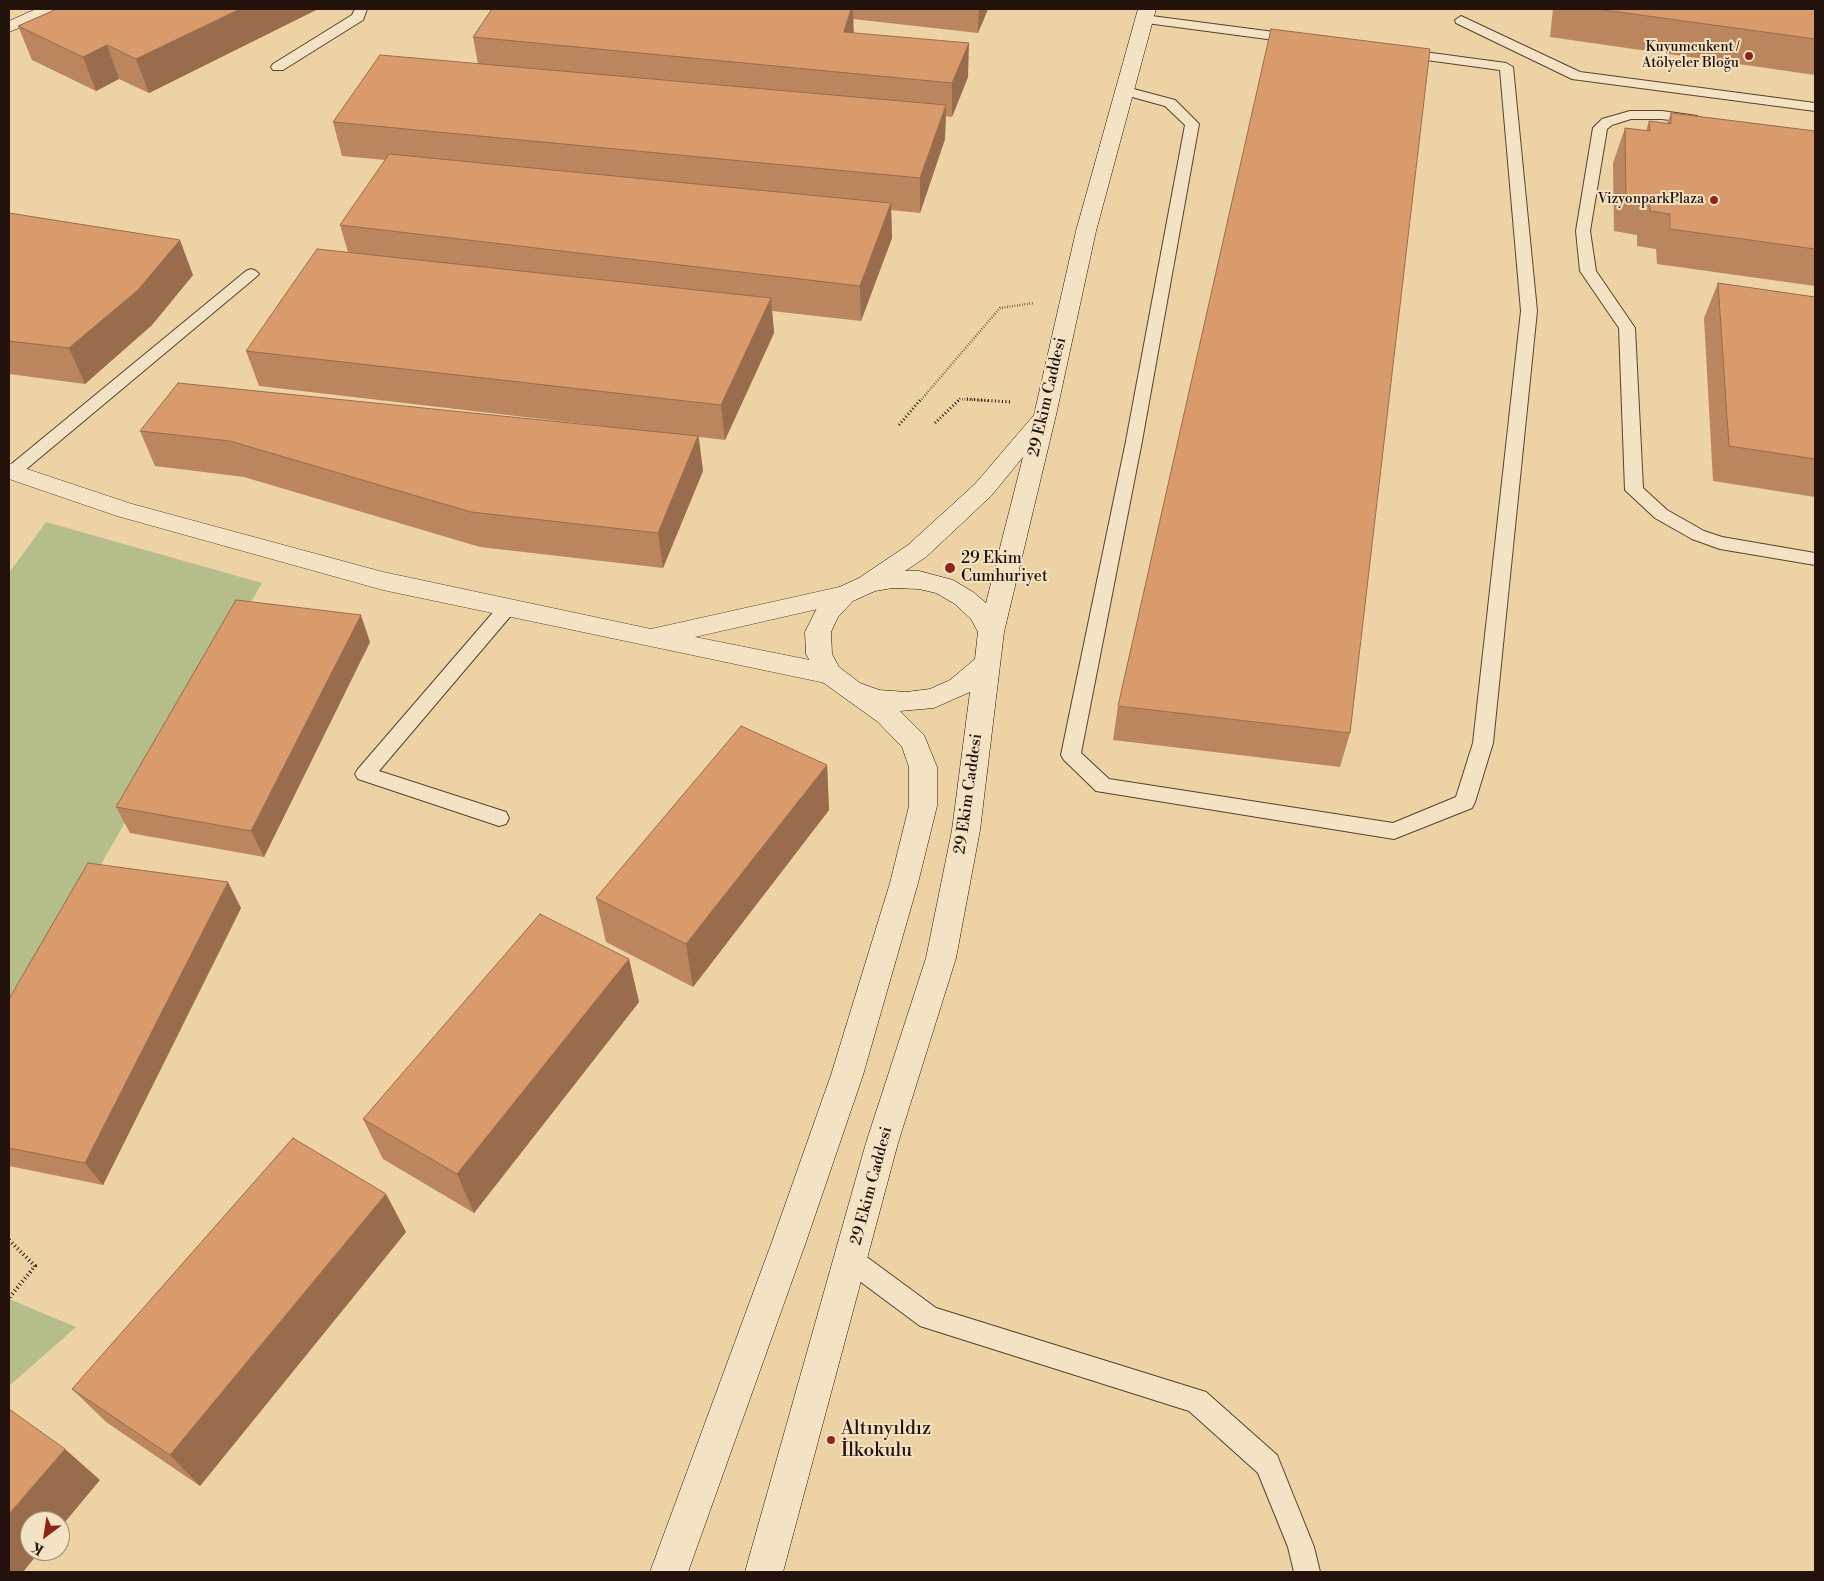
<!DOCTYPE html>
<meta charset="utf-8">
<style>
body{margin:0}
#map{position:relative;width:1824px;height:1581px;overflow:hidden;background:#edd3a3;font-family:"Libre Bodoni",serif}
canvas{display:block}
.frame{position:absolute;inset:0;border:10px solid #23110b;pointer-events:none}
.north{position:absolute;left:20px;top:1511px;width:50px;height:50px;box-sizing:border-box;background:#f3e2c3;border:1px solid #a08e79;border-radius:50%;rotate:211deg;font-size:14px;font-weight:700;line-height:20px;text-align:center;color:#23110b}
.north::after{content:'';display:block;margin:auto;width:18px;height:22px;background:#8f2418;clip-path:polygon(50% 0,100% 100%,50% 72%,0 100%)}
</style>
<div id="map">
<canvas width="1824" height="1581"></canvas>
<div class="frame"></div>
<div class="north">K</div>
</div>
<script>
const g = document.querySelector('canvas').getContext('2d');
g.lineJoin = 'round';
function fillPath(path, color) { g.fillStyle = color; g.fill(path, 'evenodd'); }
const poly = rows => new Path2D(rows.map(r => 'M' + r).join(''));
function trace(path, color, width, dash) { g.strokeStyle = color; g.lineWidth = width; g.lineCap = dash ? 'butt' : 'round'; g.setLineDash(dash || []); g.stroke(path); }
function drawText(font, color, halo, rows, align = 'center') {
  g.font = font + ' "Libre Bodoni",serif'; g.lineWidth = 4; g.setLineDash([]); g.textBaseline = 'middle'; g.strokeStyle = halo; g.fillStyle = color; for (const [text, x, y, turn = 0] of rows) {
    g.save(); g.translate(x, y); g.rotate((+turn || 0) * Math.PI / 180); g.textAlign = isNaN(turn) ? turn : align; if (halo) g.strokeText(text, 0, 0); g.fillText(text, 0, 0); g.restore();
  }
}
const green = poly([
 [46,522,262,583,9,1025,9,573],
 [9,1299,76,1327,9,1386]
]);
const pathFar2 = poly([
 [920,401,1000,308,1034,303],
 [958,401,960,399,988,401]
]);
const pathFar1 = poly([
 [967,399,1011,402],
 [935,423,960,399],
 [899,425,921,399]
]);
const path = poly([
 [9,1240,35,1266,9,1298]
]);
const service = poly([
 [355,9,367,9,363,20,283,70,273,70,271,67,273,64,352,15,355,9],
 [1144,15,1297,35,1304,39,1297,43,1139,22,1138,19,1144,15],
 [1461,16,1580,72,1815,103,1815,111,1572,79,1456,23,1455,20,1461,16],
 [1402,49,1506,63,1513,67,1537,311,1493,743,1475,802,1472,808,1394,839,1096,791,1064,760,1061,755,1126,441,1185,125,1165,106,1121,94,1119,91,1121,88,1126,87,1175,100,1199,124,1142,441,1081,753,1109,779,1393,823,1456,797,1473,743,1521,311,1500,70,1397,56,1395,53,1397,50,1402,49],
 [1630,111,1662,111,1697,116,1704,120,1697,124,1662,119,1631,119,1612,125,1607,129,1590,231,1596,271,1635,328,1643,488,1667,510,1704,531,1722,537,1815,553,1815,565,1720,549,1692,539,1655,518,1625,490,1619,328,1580,271,1576,231,1593,128,1602,119,1630,111],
 [251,269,256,271,259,274,256,277,18,476,9,477,9,466,246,271,251,269],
 [508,600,514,602,517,607,514,612,379,771,506,812,509,818,506,824,499,826,358,779,355,774,358,769,502,602,508,600],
 [851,1249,860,1252,936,1308,1206,1392,1277,1455,1314,1547,1320,1572,1294,1572,1288,1547,1258,1473,1189,1411,920,1326,842,1268,839,1260,842,1252,851,1249]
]);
const minor = poly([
 [9,463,132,504,383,572,651,629,844,586,853,589,857,595,853,601,695,637,830,664,839,667,843,674,839,681,830,684,383,590,117,516,9,479,9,463]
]);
const secondary = poly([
 [36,9,59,9,56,13,9,32,9,21,36,9],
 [1138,9,1156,9,1096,231,1056,415,1004,632,980,830,956,958,898,1143,783,1572,745,1572,866,1143,926,958,952,830,970,692,934,708,900,711,924,735,937,767,937,806,918,883,863,1075,807,1239,688,1572,650,1572,773,1239,831,1075,890,883,909,806,909,767,902,747,878,722,821,681,806,654,805,632,818,606,835,589,859,578,908,545,975,484,1034,415,1076,231,1138,9],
 [1023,457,986,603,973,592,953,580,919,571,905,571,926,557,991,496,1023,457],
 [893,588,919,589,936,593,955,604,971,619,978,632,975,659,950,680,930,689,906,692,879,690,860,683,839,667,832,654,831,632,838,617,853,601,875,591,893,588]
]);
const wall = poly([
 [57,9,318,9,149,93,119,79,96,91,32,60,18,26],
 [492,9,988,9,978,33,853,19,853,32,968,77,952,117,946,116,945,139,920,213,891,210,892,238,861,321,772,311,774,333,725,440,699,437,703,471,663,568,480,547,244,477,155,466,140,431,610,427,259,386,246,351,348,252,340,225,385,160,342,156,333,122,478,64,473,37],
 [1553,9,1815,9,1815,75,1550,37],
 [1671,113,1815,131,1815,286,1657,264,1656,249,1637,246,1637,235,1614,231,1613,163,1625,128,1646,131,1649,121,1667,123],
 [9,213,193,275,152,325,85,384,9,374],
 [1718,283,1815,297,1815,497,1713,481,1704,318],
 [370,642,264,857,130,833,116,807],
 [1118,706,1350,733,1340,767,1113,740],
 [827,765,829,810,693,987,606,942,596,898],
 [241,908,103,1185,9,1166,9,999],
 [629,959,639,1002,474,1213,383,1159,363,1119],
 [386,1194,406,1232,200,1486,106,1422,72,1389]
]);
const shadedWall = poly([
 [240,9,318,9,149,93,136,59],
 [851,9,853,9,854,38,844,32],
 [979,9,988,9,978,33],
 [969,43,968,77,952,117,952,83],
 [107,45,119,79,96,91,83,57],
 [946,105,945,139,920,213,920,178],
 [891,203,892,238,861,321,860,286],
 [180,240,193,275,152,325,85,384,69,348],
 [771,298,774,333,725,440,721,405],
 [698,436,703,471,663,568,658,533],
 [361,615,370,642,264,857,251,831],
 [827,765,829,810,693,987,686,944],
 [228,882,241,908,103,1185,85,1163],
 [629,959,639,1002,474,1213,457,1174],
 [386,1194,406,1232,200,1486,170,1455],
 [65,1449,100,1480,60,1528,60,1521,30,1521,30,1551,40,1551,23,1572,9,1572,9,1514]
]);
const building = poly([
 [57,9,240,9,136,59,107,45,83,57,18,26,57,9],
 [492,9,851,9,844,32,969,43,952,83,473,37,492,9],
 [1597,9,1815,9,1815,39,1597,9],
 [1271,29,1430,49,1350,733,1118,706,1271,29],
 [380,55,946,105,920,178,333,122,380,55],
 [1671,113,1815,131,1815,249,1670,229,1670,214,1650,211,1650,200,1626,197,1625,128,1650,131,1649,121,1671,124,1671,113],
 [389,154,891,203,860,286,340,225,389,154],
 [9,213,180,240,138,290,69,348,9,341,9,213],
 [317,249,771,298,721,405,246,351,317,249],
 [1718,283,1815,297,1815,459,1729,446,1718,283],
 [178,383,698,436,658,533,471,512,230,441,140,431,178,383],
 [236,600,361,615,251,831,116,807,236,600],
 [741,726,827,765,686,944,596,898,741,726],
 [88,863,228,882,85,1163,9,1148,9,999,88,863],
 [540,914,629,959,457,1174,363,1119,540,914],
 [293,1138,386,1194,170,1455,72,1389,293,1138],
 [9,1409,65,1449,9,1514,9,1409]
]);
const markers = [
 [1749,56,5,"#8f2418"],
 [1714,200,5,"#8f2418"],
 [950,568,6,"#8f2418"],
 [831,1440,5,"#8f2418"]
];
const farPoinames = [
 ["Kuyumcukent /",1739,48],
 ["Atölyeler Bloğu",1739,64],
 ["VizyonparkPlaza",1704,200]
];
const streetNames = [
 ["29 Ekim Caddesi",1048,397,-77],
 ["29 Ekim Caddesi",969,794,-82],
 ["29 Ekim Caddesi",872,1186,-75]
];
const poiNames = [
 ["29 Ekim",961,559],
 ["Cumhuriyet",961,577]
];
const nearPoinames = [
 ["Altınyıldız",841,1429],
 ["İlkokulu",841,1451]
];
fillPath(green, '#b5bd88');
trace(service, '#564231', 2);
trace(minor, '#564231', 1);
trace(secondary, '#23110b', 1);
trace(pathFar2, '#23110b', 2.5, [0.5, 2]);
trace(pathFar1, '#23110b', 3, [1, 2.5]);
trace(path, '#23110b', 4, [1, 3]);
fillPath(service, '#f3e2c3');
fillPath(minor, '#f3e2c3');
fillPath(secondary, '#f3e2c3');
fillPath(wall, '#bb855d');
fillPath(shadedWall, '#996c4c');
fillPath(building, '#da9b6c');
trace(building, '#996c4c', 1);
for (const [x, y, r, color] of markers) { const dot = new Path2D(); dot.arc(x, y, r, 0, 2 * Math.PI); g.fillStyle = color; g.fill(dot); trace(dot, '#f3e2c3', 2); }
drawText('14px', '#23110b', '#f3e2c3', farPoinames, 'right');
drawText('16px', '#23110b', '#f3e2c3', streetNames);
drawText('16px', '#23110b', '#f3e2c3', poiNames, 'left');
drawText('19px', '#23110b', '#f3e2c3', nearPoinames, 'left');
</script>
